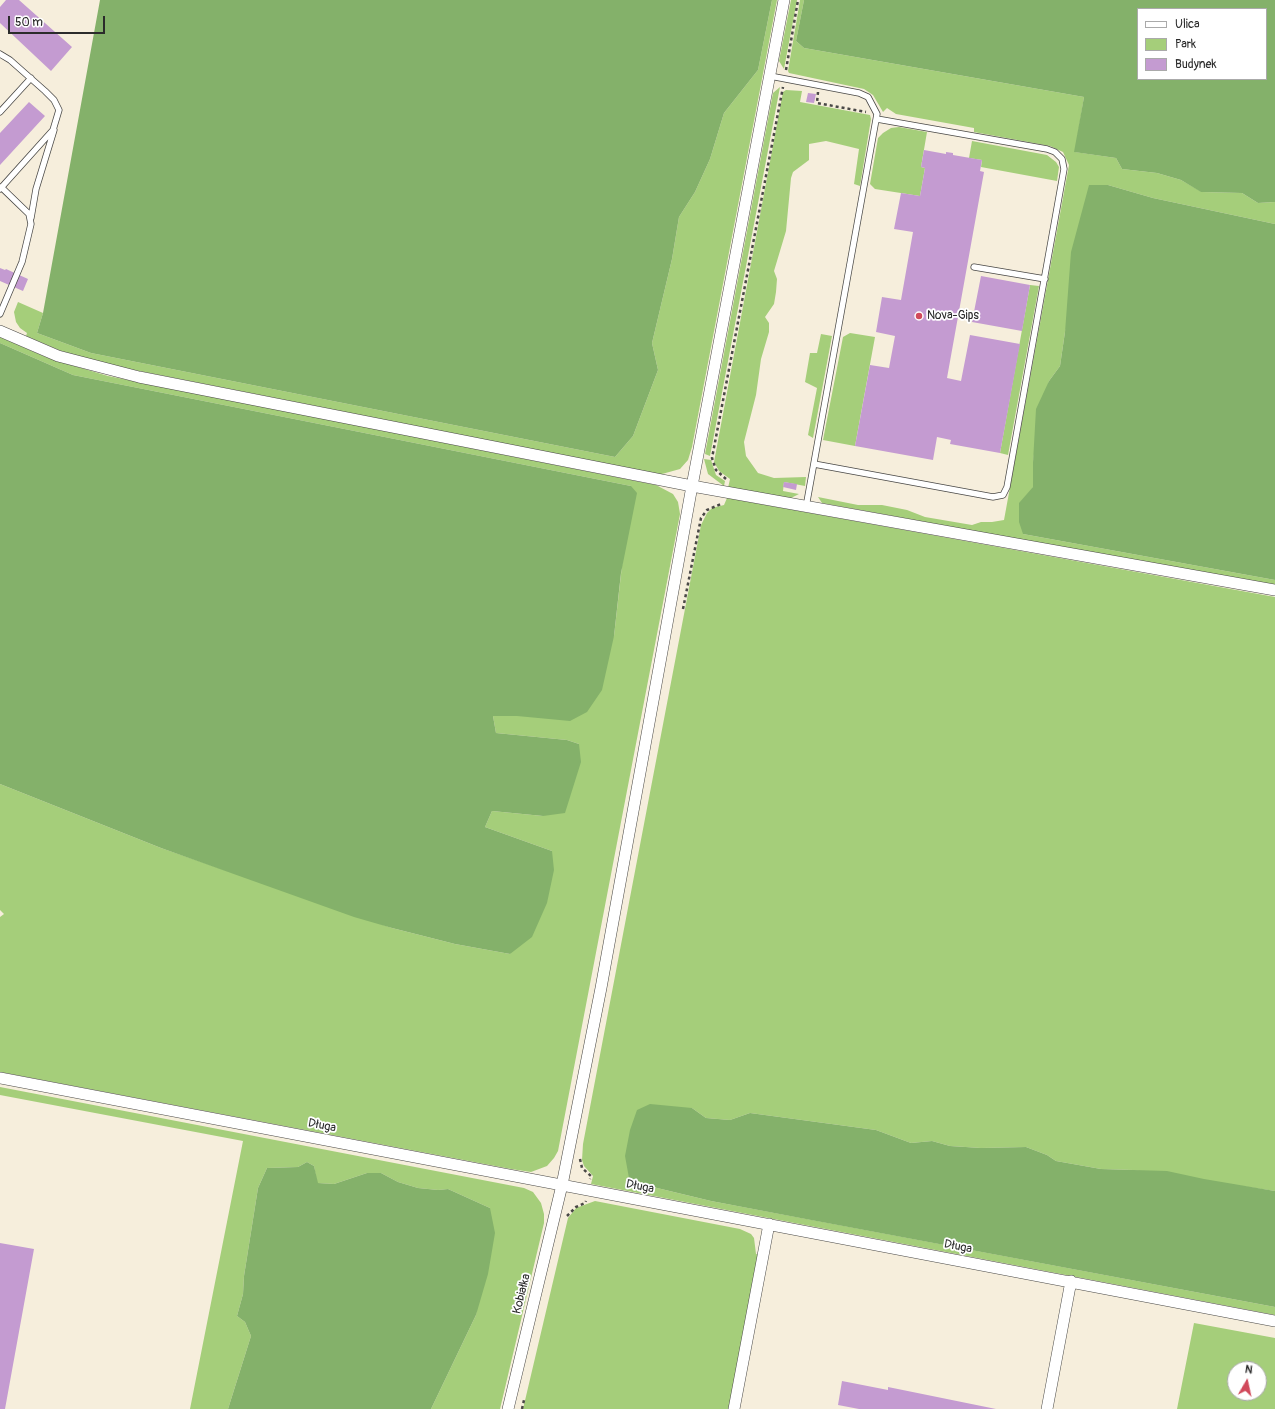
<!DOCTYPE html>
<meta charset="utf-8">
<style>
body{margin:0}
#map{position:relative;width:1275px;height:1409px;overflow:hidden;background:#f6eedc;font-family:Pangolin,sans-serif}
canvas{display:block}
.legend{position:absolute;left:1137px;top:8px;width:130px;height:72px;box-sizing:border-box;background:#fff;border:1px solid #aaa;margin:0;padding:5px 7px;list-style:none;font-size:12px;color:#2b2b2b}
.legend li{display:flex;align-items:center;gap:8px;height:20px}
.legend b{width:20px;border:1px solid #aaa}
.north{position:absolute;left:1227px;top:1361px;width:40px;height:40px;box-sizing:border-box;background:#fff;border:1px solid #aaa;border-radius:50%;rotate:9deg;font-size:11px;font-weight:700;line-height:16px;text-align:center;color:#2b2b2b}
.north::after{content:'';display:block;margin:auto;width:14px;height:18px;background:#d1495b;clip-path:polygon(50% 0,100% 100%,50% 72%,0 100%)}
.scale{position:absolute;left:8px;top:16px;width:97px;height:18px;box-sizing:border-box;border:2px solid #2b2b2b;border-top:0;padding-left:5px;font-size:12px;line-height:14px;white-space:nowrap;color:#2b2b2b;-webkit-text-stroke:3px #fff;paint-order:stroke}
</style>
<div id="map">
<canvas width="1275" height="1409"></canvas>
<ul class="legend">
<li><b style="height:5px;background:#fff"></b>Ulica</li>
<li><b style="height:11px;background:#a5ce7a"></b>Park</li>
<li><b style="height:11px;background:#c49bd1"></b>Budynek</li>
</ul>
<div class="north">N</div>
<div class="scale">50 m</div>
</div>
<script>
const g = document.querySelector('canvas').getContext('2d');
g.lineJoin = 'round';
function fillPath(path, color) { g.fillStyle = color; g.fill(path, 'evenodd'); }
const poly = rows => new Path2D(rows.map(r => 'M' + r).join(''));
function trace(path, color, width, dash) { g.strokeStyle = color; g.lineWidth = width; g.lineCap = dash ? 'butt' : 'round'; g.setLineDash(dash || []); g.stroke(path); }
function drawText(font, color, halo, rows, align = 'center') {
  g.font = font + ' Pangolin,sans-serif'; g.lineWidth = 3.5; g.setLineDash([]); g.textBaseline = 'middle'; g.strokeStyle = halo; g.fillStyle = color; for (const [text, x, y, turn = 0] of rows) {
    g.save(); g.translate(x, y); g.rotate((+turn || 0) * Math.PI / 180); g.textAlign = isNaN(turn) ? turn : align; if (halo) g.strokeText(text, 0, 0); g.fillText(text, 0, 0); g.restore();
  }
}
const green = poly([
 [772,0,777,0,692,447,688,460,680,469,662,474,658,474,114,366,61,351,26,336,27,333,20,328,16,322,14,312,18,302,43,313,37,333,91,353,615,457,633,436,658,370,652,343,672,259,679,217,695,192,710,159,724,113,758,70],
 [791,0,797,0,784,69,779,61],
 [800,0,804,0,796,41,804,48,1084,97,1075,152,1116,158,1122,169,1157,173,1181,180,1202,192,1242,193,1258,203,1275,202,1275,224,1153,198,1108,185,1065,332,1060,366,1049,381,1036,438,1033,462,1033,487,1023,534,1275,580,1275,586,822,503,818,497,858,505,882,505,907,510,925,517,972,525,981,522,992,522,1004,520,1069,165,1063,152,1050,146,974,132,974,128,896,114,887,108,883,112,873,95,864,89,789,73,788,71],
 [780,87,710,456,705,454,773,93],
 [786,90,802,91,800,102,870,115,871,119,860,186,854,184,859,149,826,141,809,144,809,160,793,172,791,178,786,231,774,271,777,279,776,292,774,304,765,317,769,323,769,332,761,359,756,395,744,442,746,456,758,473,774,478,806,477,805,486,784,482,783,491,799,494,791,498,728,488,730,479,719,471,714,462,783,92],
 [899,127,927,132,921,167,925,168,920,196,875,189,870,184,878,138,883,133,891,128],
 [972,141,1047,155,1056,162,1059,167,1057,181,981,167,982,160,969,158],
 [1030,285,1039,286,1008,455,1000,453],
 [850,333,875,337,855,446,823,440,843,337],
 [821,334,832,336,813,438,808,435,817,388,805,382,810,353,817,353],
 [0,337,48,358,108,376,656,485,673,494,678,502,680,514,558,1151,554,1158,547,1166,531,1172,511,1169,0,1072,0,917,4,914,0,910,0,784,161,848,392,928,455,944,510,954,552,851,485,827,492,811,543,816,579,744,567,740,496,733,493,716,517,716,614,636,631,486,73,375,0,343],
 [704,459,711,460,716,475,725,481,724,486,708,474],
 [727,498,1275,597,1275,1191,1133,1170,1101,1169,1056,1161,1047,1155,1026,1147,981,1148,950,1146,932,1141,911,1143,876,1130,750,1113,730,1120,706,1118,692,1108,629,1178,653,1187,711,1201,1275,1307,1275,1315,591,1184,593,1176,584,1166,582,1160,583,1144,701,525,707,513,712,508,724,505],
 [0,1087,524,1188,533,1192,541,1203,544,1214,544,1223,500,1409,431,1409,476,1315,490,1208,448,1189,438,1190,418,1188,398,1182,381,1173,367,1173,334,1184,317,1183,314,1166,307,1162,298,1167,267,1168,258,1188,244,1276,243,1294,237,1316,245,1322,251,1336,228,1409,190,1409,243,1141,0,1095],
 [595,1201,740,1229,751,1234,754,1238,756,1254,760,1255,730,1409,523,1409,568,1218,576,1208],
 [1194,1323,1275,1338,1275,1409,1177,1409],
 [1235,1369,1259,1369,1259,1393,1235,1393]
]);
const forest = poly([
 [100,0,772,0,758,70,724,113,710,159,695,192,679,217,672,259,652,343,658,370,633,436,615,457,91,353,37,333,43,313],
 [804,0,1275,0,1275,202,1258,203,1242,193,1201,192,1181,180,1157,173,1122,169,1116,158,1074,152,1084,97,804,48,796,41],
 [1138,9,1266,9,1266,79,1138,79],
 [1089,185,1108,185,1153,198,1275,224,1275,580,1023,534,1019,522,1019,503,1033,487,1033,462,1036,409,1049,381,1060,366,1065,332,1071,252],
 [0,343,73,375,631,486,637,493,621,573,614,636,602,690,587,712,570,721,517,716,493,716,496,733,567,740,579,744,581,762,565,813,543,816,492,811,485,827,552,851,554,870,547,903,532,937,510,954,455,944,392,928,354,917,161,848,0,784],
 [650,1104,692,1108,706,1118,730,1120,750,1113,876,1130,911,1143,932,1141,950,1146,981,1148,1026,1147,1047,1155,1056,1161,1101,1169,1167,1171,1204,1179,1275,1191,1275,1307,811,1220,711,1201,653,1187,629,1178,625,1156,630,1130,637,1110],
 [307,1162,314,1166,318,1183,334,1184,367,1173,381,1173,398,1182,418,1188,438,1190,448,1189,490,1208,495,1233,488,1274,476,1315,431,1409,228,1409,251,1336,245,1322,237,1316,243,1294,244,1276,258,1188,267,1168,298,1167]
]);
const building = poly([
 [6,0,19,0,72,47,51,71,0,23,0,7],
 [808,93,816,94,814,103,806,102],
 [29,102,45,116,0,165,0,133],
 [924,150,946,154,946,152,953,153,953,155,982,160,980,171,984,172,947,378,961,381,970,335,1020,344,1000,453,950,444,951,440,937,437,933,460,855,446,870,365,889,368,895,336,876,332,882,297,901,300,913,232,894,229,901,193,920,196,925,168,921,167],
 [0,268,5,270,6,269,28,279,23,291,0,281],
 [981,276,1030,285,1022,331,972,322],
 [784,482,797,484,796,490,783,487],
 [0,1243,34,1249,5,1409,0,1409],
 [842,1381,888,1390,888,1387,996,1409,859,1409,838,1405]
]);
const path = poly([
 [786,70,798,0],
 [818,92,817,103,866,112],
 [726,479,716,470,712,458,783,87],
 [683,609,701,518,707,510,721,504],
 [580,1159,582,1168,591,1176,590,1179],
 [567,1216,576,1207,585,1203,586,1201],
 [522,1409,524,1400]
]);
const lane = poly([
 [0,54,10,60,45,91,54,100,59,110,53,130,0,189],
 [770,76,859,93,868,97,877,114,806,507],
 [0,112,31,78],
 [31,218,36,189,54,130],
 [974,267,1045,279],
 [0,314,22,262,31,224,29,214,1,187],
 [814,464,993,497,1003,495,1007,487,1064,169,1062,159,1055,152,1047,149,877,119]
]);
const street = poly([
 [0,331,58,356,139,377,692,486,1275,590],
 [0,1078,1275,1321],
 [508,1409,562,1185,601,988,692,486,784,0],
 [734,1409,769,1224],
 [1047,1409,1071,1281]
]);
const markers = [
 [919,316,4,"#d1495b"]
];
const poiNames = [
 ["Nova-Gips",927,316]
];
const streetNames = [
 ["Długa",322,1126,11],
 ["Długa",640,1187,11],
 ["Długa",958,1247,11],
 ["Kobiałka",522,1294,-76]
];
fillPath(green, '#a5ce7a');
fillPath(forest, '#84b16a');
fillPath(building, '#c49bd1');
trace(lane, '#494846', 7);
trace(street, '#494846', 12);
trace(path, '#494846', 2.5, [3, 3]);
trace(lane, '#fff', 5.5);
trace(street, '#fff', 11);
for (const [x, y, r, color] of markers) { const dot = new Path2D(); dot.arc(x, y, r, 0, 2 * Math.PI); g.fillStyle = color; g.fill(dot); trace(dot, '#fff', 1.5); }
drawText('12px', '#2b2b2b', '#fff', poiNames, 'left');
drawText('12px', '#2b2b2b', '#fff', streetNames);
</script>
